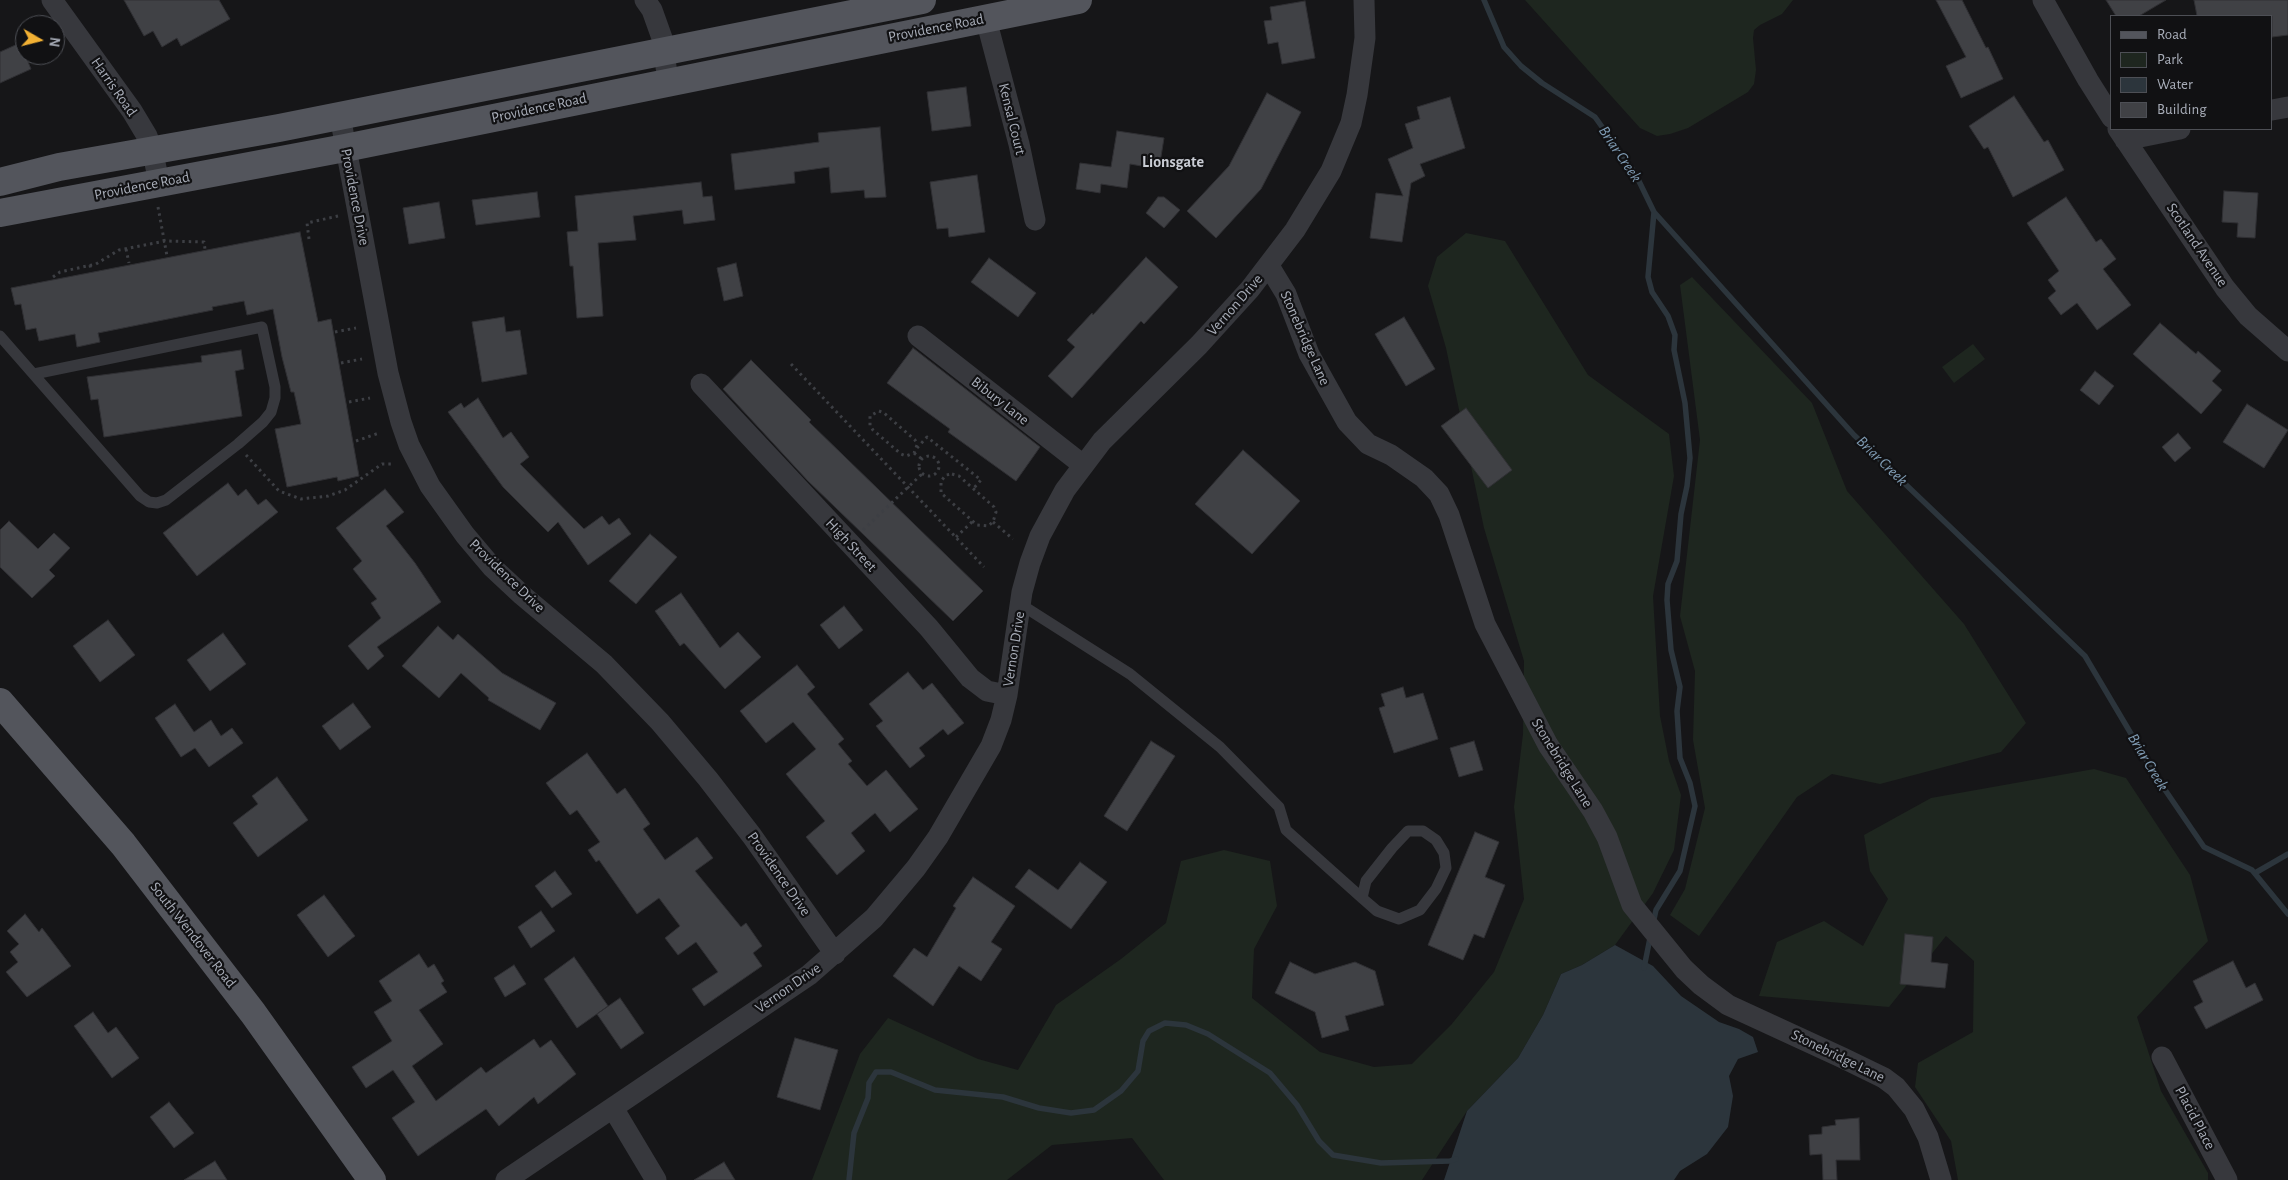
<!DOCTYPE html>
<style>
body{margin:0}
#map{position:relative;width:2288px;height:1180px;overflow:hidden;background:#161618;font-family:"Alegreya Sans",sans-serif}
canvas{display:block}
.legend{position:absolute;left:2110px;top:15px;width:162px;height:115px;box-sizing:border-box;background:#111113;border:1px solid #4d4f55;margin:0;padding:6px 9px;list-style:none;font-size:15px;color:#a8adb8}
.legend li{display:flex;align-items:center;gap:10px;height:25px}
.legend b{width:25px;border:1px solid #4d4f55}
.north{position:absolute;left:15px;top:15px;width:50px;height:50px;box-sizing:border-box;background:#111113;border:1px solid #4d4f55;border-radius:50%;rotate:98deg;font-size:14px;font-weight:700;line-height:20px;text-align:center;color:#a8adb8}
.north::after{content:'';display:block;margin:auto;width:18px;height:22px;background:#f2b134;clip-path:polygon(50% 0,100% 100%,50% 72%,0 100%)}
</style>
<div id="map">
<canvas width="2288" height="1180"></canvas>
<ul class="legend">
<li><b style="height:6px;background:#53555c"></b>Road</li>
<li><b style="height:14px;background:#1e261f"></b>Park</li>
<li><b style="height:14px;background:#2c353c"></b>Water</li>
<li><b style="height:14px;background:#404145"></b>Building</li>
</ul>
<div class="north">N</div>
</div>
<script>
const g = document.querySelector('canvas').getContext('2d');
g.lineJoin = 'round';
function fillPath(path, color) { g.fillStyle = color; g.fill(path, 'evenodd'); }
const poly = rows => new Path2D(rows.map(r => 'M' + r).join(''));
function trace(path, color, width, dash) { g.strokeStyle = color; g.lineWidth = width; g.lineCap = dash ? 'butt' : 'round'; g.setLineDash(dash || []); g.stroke(path); }
function drawText(font, color, halo, rows, align = 'center') {
  g.font = font + ' "Alegreya Sans",sans-serif'; g.lineWidth = 4.5; g.setLineDash([]); g.textBaseline = 'middle'; g.strokeStyle = halo; g.fillStyle = color; for (const [text, x, y, turn = 0] of rows) {
    g.save(); g.translate(x, y); g.rotate((+turn || 0) * Math.PI / 180); g.textAlign = isNaN(turn) ? turn : align; if (halo) g.strokeText(text, 0, 0); g.fillText(text, 0, 0); g.restore();
  }
}
const green = poly([
 [1525,0,1793,0,1782,14,1760,25,1754,30,1753,38,1756,70,1754,84,1748,92,1688,128,1670,134,1657,136,1640,128],
 [1466,233,1505,241,1588,375,1669,434,1674,476,1653,596,1660,716,1669,761,1681,795,1674,850,1653,893,1615,945,1582,965,1561,974,1543,1015,1518,1058,1467,1111,1422,1180,1164,1180,1132,1138,1052,1145,1007,1180,812,1180,860,1054,888,1018,978,1059,1018,1070,1056,1005,1121,959,1166,923,1181,861,1224,850,1270,861,1277,906,1254,949,1252,998,1320,1052,1374,1067,1412,1064,1451,1025,1494,972,1524,899,1514,807,1523,734,1524,661,1484,528,1446,348,1428,286,1437,257],
 [1692,277,1812,403,1847,491,1964,624,2026,723,2001,752,1880,784,1832,774,1797,797,1699,936,1670,915,1685,889,1705,808,1693,740,1695,671,1680,616,1700,440,1680,285],
 [1973,344,1985,359,1954,383,1942,367],
 [2094,769,2126,778,2190,875,2208,941,2137,1017,2161,1091,2208,1173,2208,1180,1958,1180,1951,1141,1915,1087,1918,1063,1973,1032,1974,961,1946,936,1889,1007,1759,996,1777,942,1824,921,1863,946,1888,899,1870,871,1864,835,1931,798]
]);
const water = poly([
 [1615,945,1653,966,1681,996,1719,1022,1739,1029,1753,1037,1758,1052,1738,1059,1729,1076,1733,1096,1728,1127,1707,1154,1680,1171,1674,1180,1444,1180,1467,1111,1518,1058,1543,1015,1561,974,1582,965]
]);
const stream = poly([
 [1484,0,1504,47,1521,66,1542,83,1595,117,1635,173,1654,212,1854,435,2085,656,2159,781,2204,847,2252,870,2288,914],
 [2255,873,2288,854],
 [1653,924,1656,910,1680,871,1695,806,1690,783,1680,758,1677,711,1680,687,1671,650,1667,600,1668,584,1677,561,1681,514,1687,486,1690,458,1685,403,1674,350,1675,335,1668,316,1652,292,1648,277,1654,212],
 [1644,968,1650,938],
 [849,1180,854,1133,868,1098,869,1083,876,1072,891,1072,935,1090,1003,1097,1039,1108,1071,1113,1094,1110,1121,1091,1138,1071,1143,1041,1149,1031,1165,1023,1186,1025,1208,1034,1270,1073,1297,1105,1319,1141,1333,1155,1381,1163,1450,1161,1456,1159]
]);
const building = poly([
 [124,0,219,0,230,19,181,46,177,38,162,47,153,31,144,36,124,0],
 [1936,0,1962,0,1986,48,1988,47,2003,79,1961,98,1946,66,1966,57,1936,0],
 [2106,0,2166,0,2139,16,2116,16,2106,0],
 [2194,0,2288,0,2288,35,2272,37,2272,16,2197,16,2194,0],
 [1305,1,1315,58,1282,64,1278,42,1268,44,1264,21,1272,20,1270,7,1305,1],
 [20,43,31,69,0,83,0,52,20,43],
 [966,87,971,126,932,131,927,92,966,87],
 [1267,93,1301,112,1261,189,1216,238,1187,211,1229,166,1267,93],
 [2014,96,2044,142,2048,140,2064,170,2013,197,1988,147,1984,149,1969,126,2014,96],
 [1450,97,1465,148,1420,164,1425,176,1411,183,1402,242,1370,238,1376,193,1403,196,1388,159,1413,148,1405,124,1420,119,1417,107,1450,97],
 [880,127,886,197,865,198,864,190,831,193,829,167,794,172,795,183,735,190,731,154,819,142,818,133,880,127],
 [1117,131,1164,138,1159,169,1130,164,1127,188,1101,184,1100,193,1076,189,1080,163,1111,167,1117,131],
 [977,175,985,232,949,237,948,228,937,229,930,182,977,175],
 [701,182,703,197,712,196,715,220,684,224,682,210,633,216,636,240,598,243,603,316,577,318,573,266,570,266,567,232,578,231,575,196,701,182],
 [2224,191,2258,193,2255,238,2237,237,2238,223,2222,222,2224,191],
 [537,192,540,217,476,225,472,200,537,192],
 [1158,197,1164,197,1180,210,1164,228,1146,213,1158,197],
 [2066,197,2096,242,2101,239,2116,259,2103,269,2131,305,2097,330,2077,303,2061,315,2048,298,2056,291,2048,280,2059,271,2027,223,2066,197],
 [439,202,445,238,409,244,403,208,439,202],
 [300,232,318,322,331,319,359,476,338,481,337,477,287,487,275,429,301,424,294,392,291,392,282,357,273,309,247,315,244,301,212,307,213,310,98,333,100,342,77,347,75,334,39,341,36,328,26,330,21,304,15,305,11,288,300,232],
 [1146,257,1178,287,1144,324,1141,321,1072,398,1048,376,1075,347,1067,340,1092,313,1093,315,1146,257],
 [989,258,1036,293,1018,317,971,282,989,258],
 [736,263,743,296,724,301,717,268,736,263],
 [504,317,506,332,520,330,527,374,482,382,472,322,504,317],
 [1404,317,1435,369,1406,386,1375,334,1404,317],
 [2160,323,2196,354,2198,351,2221,371,2212,381,2222,390,2201,414,2133,354,2160,323],
 [913,348,1040,447,1016,481,948,432,950,429,887,383,913,348],
 [241,350,244,369,235,371,242,416,104,437,98,399,91,400,87,377,202,362,201,356,241,350],
 [751,360,811,420,809,422,983,591,953,621,808,481,723,389,751,360],
 [2095,371,2114,386,2099,405,2080,390,2095,371],
 [478,398,503,438,511,432,529,457,520,464,584,529,602,516,609,525,619,518,631,534,588,565,558,522,548,532,503,487,448,412,461,403,464,408,478,398],
 [2247,404,2288,430,2264,468,2223,442,2247,404],
 [1466,408,1512,470,1488,488,1441,426,1466,408],
 [2178,433,2191,448,2175,462,2162,447,2178,433],
 [1243,450,1300,501,1252,554,1195,504,1243,450],
 [228,483,238,496,246,489,258,505,266,499,278,512,197,576,163,533,228,483],
 [385,489,404,512,386,526,415,563,441,602,377,647,384,656,368,670,348,646,381,618,371,603,377,599,353,569,362,561,336,528,385,489],
 [9,521,38,549,54,533,70,548,49,570,55,576,32,598,0,567,0,530,9,521],
 [650,534,677,557,636,604,609,581,650,534],
 [681,593,720,648,738,632,761,657,725,689,684,643,680,646,655,611,681,593],
 [844,606,863,630,839,649,820,625,844,606],
 [108,620,135,655,100,682,73,646,108,620],
 [438,626,453,640,458,634,502,673,556,703,540,730,488,700,489,698,461,673,439,698,402,666,438,626],
 [223,633,246,664,210,691,187,660,223,633],
 [797,665,815,687,807,694,844,739,838,744,852,761,848,764,867,786,886,770,918,809,890,832,875,813,851,833,865,851,837,875,806,837,825,821,786,774,816,749,793,722,766,743,740,711,797,665],
 [908,672,923,690,932,683,964,723,948,735,943,729,919,748,925,756,910,768,876,726,883,721,869,704,908,672],
 [1403,687,1406,698,1423,693,1438,739,1394,753,1379,708,1385,706,1381,694,1403,687],
 [353,703,371,727,340,750,322,726,353,703],
 [175,704,194,732,211,720,221,736,232,728,243,743,209,767,195,748,181,757,155,718,175,704],
 [1151,741,1175,756,1127,831,1104,816,1151,741],
 [1474,741,1483,770,1459,777,1450,748,1474,741],
 [587,753,617,794,625,788,650,824,643,829,665,860,697,837,713,858,695,871,741,927,746,923,762,946,753,953,762,966,704,1006,692,989,718,972,696,942,678,955,665,938,680,926,659,898,637,914,599,860,596,862,588,850,600,842,577,810,570,815,546,783,587,753],
 [277,777,308,820,258,857,233,823,258,804,252,796,277,777],
 [1475,832,1499,842,1485,877,1505,885,1484,938,1474,934,1463,960,1428,945,1475,832],
 [1080,862,1107,882,1071,929,1015,887,1029,869,1058,890,1080,862],
 [555,871,572,894,552,908,535,886,555,871],
 [973,877,1015,906,991,942,1002,949,981,981,959,966,933,1006,893,976,914,948,927,957,956,908,953,906,973,877],
 [324,895,355,936,328,957,297,915,324,895],
 [541,911,555,931,531,948,518,927,541,911],
 [25,914,39,932,42,928,71,966,27,997,6,972,18,962,10,952,19,944,7,931,25,914],
 [1905,934,1933,937,1931,962,1948,964,1945,988,1900,984,1905,934],
 [419,954,428,968,434,964,444,981,441,983,447,992,419,1010,443,1044,412,1066,436,1101,481,1067,486,1073,534,1039,540,1048,551,1040,576,1074,538,1104,534,1097,499,1126,486,1109,418,1156,392,1118,415,1102,393,1070,366,1088,352,1067,392,1041,374,1012,392,1001,379,981,419,954],
 [574,957,608,1006,577,1028,544,979,574,957],
 [2233,961,2246,988,2255,983,2263,1000,2206,1029,2194,1007,2203,1002,2193,981,2233,961],
 [1290,962,1315,974,1355,962,1375,971,1384,1005,1345,1016,1349,1030,1322,1038,1315,1012,1275,993,1290,962],
 [514,965,526,984,505,997,494,978,514,965],
 [620,998,644,1033,621,1049,597,1014,620,998],
 [93,1012,108,1033,116,1027,139,1058,112,1078,74,1026,93,1012],
 [795,1038,838,1050,820,1110,777,1097,795,1038],
 [169,1102,194,1133,174,1148,150,1117,169,1102],
 [1859,1118,1860,1160,1836,1160,1837,1180,1823,1180,1822,1154,1810,1155,1809,1135,1822,1134,1822,1127,1836,1125,1835,1120,1859,1118],
 [215,1161,227,1180,184,1180,215,1161],
 [724,1162,735,1180,694,1180,724,1162]
]);
const path = poly([
 [158,207,167,256],
 [309,239,307,223,338,216],
 [126,249,129,263],
 [90,265,91,270],
 [53,277,60,272,96,264,119,250,165,241,204,242,205,249],
 [335,332,356,328],
 [341,363,362,359],
 [791,364,984,567],
 [349,402,370,398],
 [879,411,884,413,915,440,917,445,914,453,906,456,901,454,873,430,870,426,870,416,879,411],
 [356,441,379,433],
 [917,448,927,437,981,480,973,489],
 [914,453,922,459],
 [246,455,279,491,301,499,328,496,345,490,382,464,391,464],
 '919 466a10 10 0 1 1 20 0a10 10 0 1 1-20 0Z',
 [952,474,959,476,994,507,996,512,993,522,988,526,977,525,941,493,941,481,946,475,952,474],
 [993,522,1013,539],
 [863,530,923,473],
 [956,537,973,521]
]);
const service = poly([
 [0,336,140,496,149,502,157,503,166,500,238,444,263,422,271,412,275,398,275,387,262,327,34,374],
 [1020,604,1130,674,1220,747,1279,807,1286,830,1362,898,1377,911,1399,919,1420,910,1436,889,1446,868,1444,853,1436,840,1423,831,1408,831,1392,848,1366,881,1362,898]
]);
const minor = poly([
 [52,0,132,111,147,136,152,149,159,182],
 [645,0,652,10,662,38,668,81],
 [2043,0,2088,80,2112,118],
 [986,19,1019,144,1035,220],
 [2272,110,2288,107],
 [340,116,388,373,401,422,409,445,430,486,465,535,492,567,522,595,604,664,660,722,708,779,752,836,835,954],
 [2118,129,2225,288,2248,316,2288,351],
 [2125,140,2180,129],
 [1269,266,1286,294,1309,354,1347,422,1368,444,1391,455,1424,478,1439,494,1449,515,1485,624,1548,745,1593,811,1607,837,1632,905,1684,969,1701,985,1728,1005,1843,1058,1884,1078,1896,1087,1914,1109,1928,1137,1941,1180],
 [918,336,1083,465],
 [701,384,929,628,970,678,987,691,1007,695],
 [2162,1057,2227,1180],
 [613,1108,656,1180],
 [506,1180,809,975,874,918,916,868,938,837,991,746,1001,720,1007,695,1022,592,1030,563,1040,536,1065,490,1102,441,1199,345,1250,289,1295,230,1331,171,1351,123,1357,95,1365,38,1364,0]
]);
const primary = poly([
 [0,182,59,167,279,128,922,0],
 [0,213,345,148,1078,0],
 [0,702,123,844,253,1013,372,1180]
]);
const streetNames = [
 ["Providence Road",936,28,-11],
 ["Harris Road",114,87,55],
 ["Providence Road",539,108,-12],
 ["Kensal Court",1012,119,76],
 ["Providence Road",142,186,-11],
 ["Providence Drive",355,197,79],
 ["Scotland Avenue",2197,245,56],
 ["Vernon Drive",1235,305,-49],
 ["Stonebridge Lane",1305,338,66],
 ["Bibury Lane",1000,401,38],
 ["High Street",851,545,47],
 ["Providence Drive",507,576,44],
 ["Vernon Drive",1014,649,-81],
 ["Stonebridge Lane",1562,763,58],
 ["Providence Drive",779,874,55],
 ["South Wendover Road",193,935,52],
 ["Vernon Drive",788,988,-35],
 ["Stonebridge Lane",1838,1056,26],
 ["Placid Place",2195,1118,62]
];
const waterNames = [
 ["Briar Creek",1620,154,56],
 ["Briar Creek",1882,461,44],
 ["Briar Creek",2148,762,59]
];
const neighbourhoodNames = [
 ["Lionsgate",1173,162]
];
fillPath(green, '#1e261f');
fillPath(water, '#2c353c');
trace(stream, '#2c353c', 5.5);
fillPath(building, '#404145');
trace(building, '#303034', 1);
trace(path, '#3d3f44', 3, [2.5, 4]);
trace(service, '#37383d', 11);
trace(minor, '#37383d', 21);
trace(primary, '#53555c', 28);
drawText('15px', '#a8adb8', '#111113', streetNames);
drawText('italic 16px', '#7f9bb3', '#111113', waterNames);
drawText('bold 16px', '#c9ccd4', '#111113', neighbourhoodNames);
</script>
